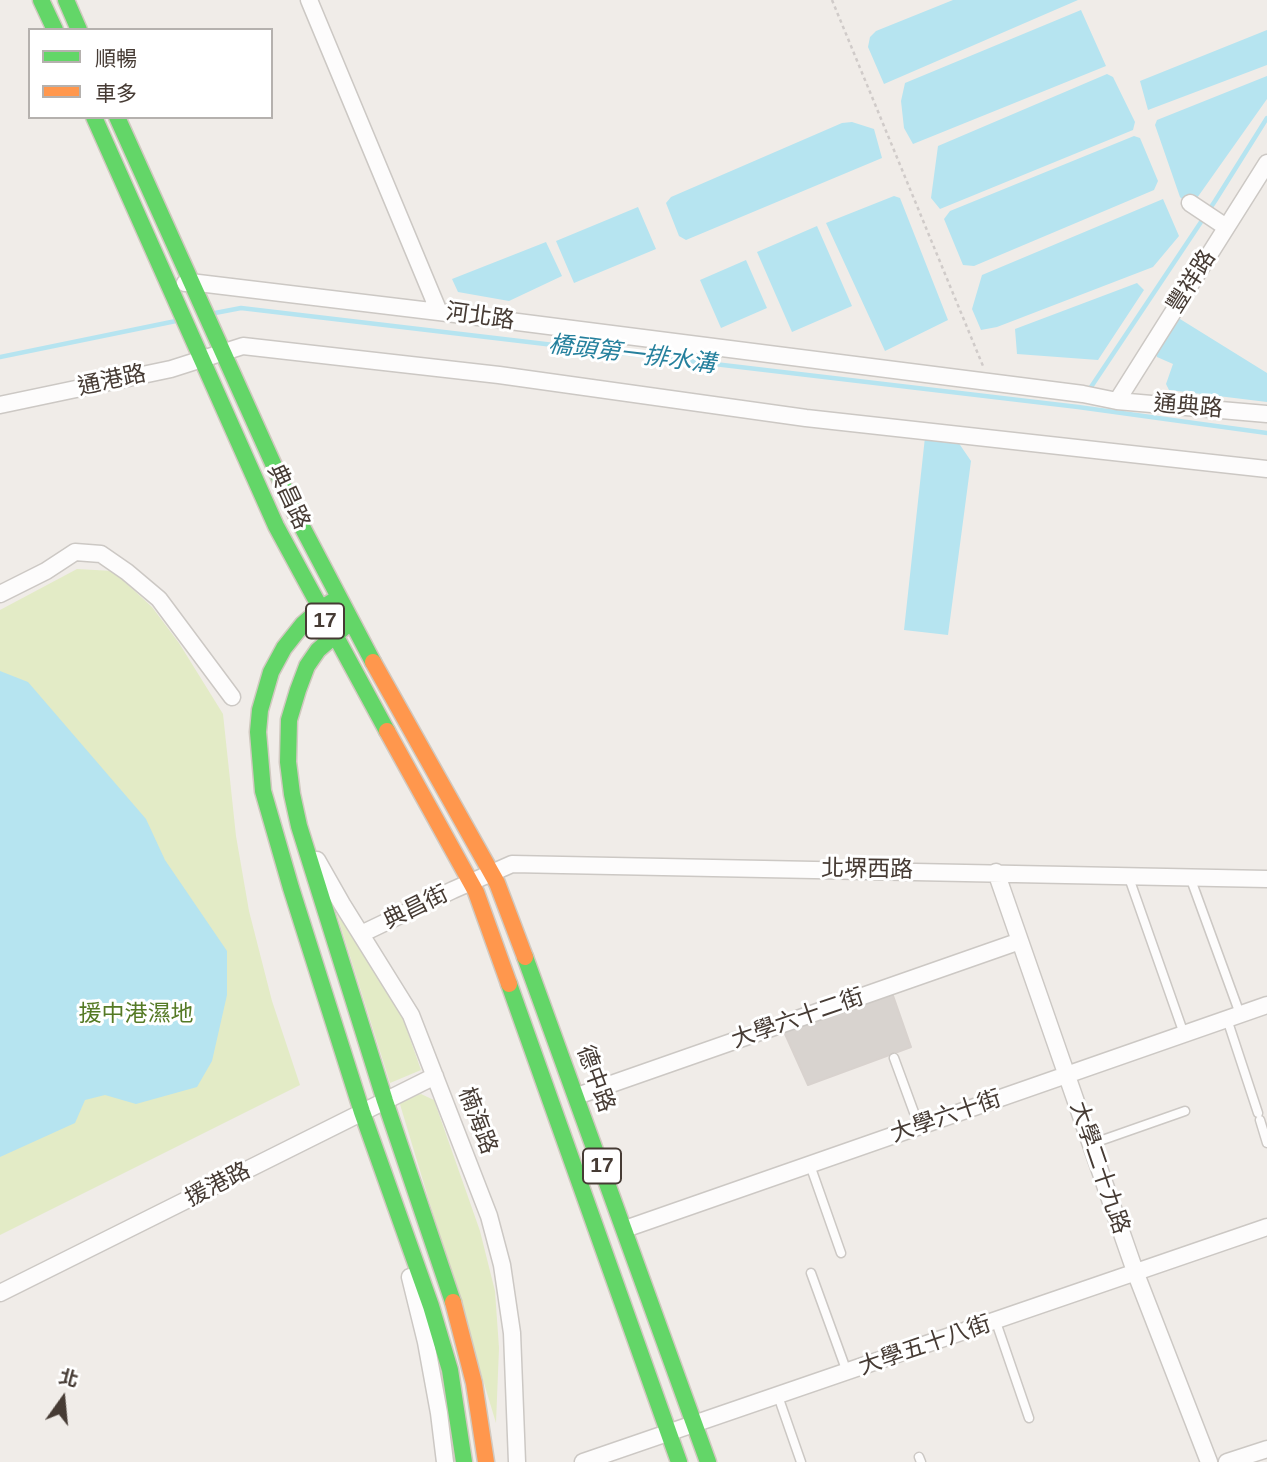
<!DOCTYPE html>
<meta charset="utf-8">
<style>
body{margin:0}
#map{position:relative;width:1267px;height:1462px;overflow:hidden;background:#f0ece8;font-family:Helvetica,"Noto Sans TC",sans-serif}
canvas{display:block}
.legend{position:absolute;left:28px;top:28px;width:245px;height:91px;box-sizing:border-box;background:#fff;border:2px solid #b5b1ae;margin:0;padding:9px 12px;list-style:none;font-size:21px;color:#463b34}
.legend li{display:flex;align-items:center;gap:14px;height:35px}
.legend b{width:35px;border:2px solid #b5b1ae}
.north{position:absolute;left:28px;top:1364px;width:70px;height:70px;-webkit-text-stroke:5px #fff;paint-order:stroke;rotate:15deg;font-size:19px;font-weight:700;line-height:28px;text-align:center;color:#463b34}
.north::after{content:'';display:block;margin:auto;width:24px;height:32px;background:#463b34;clip-path:polygon(50% 0,100% 100%,50% 72%,0 100%)}
</style>
<div id="map">
<canvas width="1267" height="1462"></canvas>
<ul class="legend">
<li><b style="height:9px;background:#63d668"></b>順暢</li>
<li><b style="height:9px;background:#ff974d"></b>車多</li>
</ul>
<div class="north">北</div>
</div>
<script>
const g = document.querySelector('canvas').getContext('2d');
g.lineJoin = 'round';
function fillPath(path, color) { g.fillStyle = color; g.fill(path, 'evenodd'); }
const poly = rows => new Path2D(rows.map(r => 'M' + r).join(''));
function trace(path, color, width, dash) { g.strokeStyle = color; g.lineWidth = width; g.lineCap = dash ? 'butt' : 'round'; g.setLineDash(dash || []); g.stroke(path); }
function drawText(font, color, halo, rows, align = 'center') {
  g.font = font + ' Helvetica,"Noto Sans TC",sans-serif'; g.lineWidth = 6; g.setLineDash([]); g.textBaseline = 'middle'; g.strokeStyle = halo; g.fillStyle = color; for (const [text, x, y, turn = 0] of rows) {
    g.save(); g.translate(x, y); g.rotate((+turn || 0) * Math.PI / 180); g.textAlign = isNaN(turn) ? turn : align; if (halo) g.strokeText(text, 0, 0); g.fillText(text, 0, 0); g.restore();
  }
}
const green = poly([
 [77,569,113,571,152,607,179,643,223,714,236,836,249,911,272,1001,300,1085,0,1235,0,610],
 [331,896,401,1013,421,1070,390,1083],
 [421,1094,434,1100,480,1231,495,1291,499,1348,496,1423,399,1101]
]);
const water = poly([
 [953,0,1078,0,884,84,868,47,870,37,876,31],
 [1081,10,1106,66,913,144,904,128,901,101,905,83],
 [1267,30,1267,65,1148,110,1140,81],
 [1107,74,1113,77,1135,122,1133,130,940,209,931,198,938,146],
 [1267,76,1267,99,1197,198,1185,202,1180,197,1155,125,1157,120],
 [852,122,874,129,882,158,686,240,679,236,666,203,671,197,842,123],
 [1134,136,1140,138,1158,181,1154,190,974,266,963,265,944,219,950,211],
 [894,196,900,198,948,320,885,351,826,223],
 [1163,199,1179,236,1153,267,997,327,981,330,972,309,982,275],
 [638,207,656,249,574,283,556,241],
 [817,226,852,306,792,332,757,252],
 [546,242,562,276,509,301,458,292,452,279],
 [746,260,767,308,721,328,700,280],
 [1137,283,1144,290,1098,360,1017,354,1015,329],
 [1180,319,1267,373,1267,402,1169,390,1166,384,1173,364,1157,357,1155,349,1174,321],
 [925,437,956,439,971,461,948,635,904,630],
 [0,671,28,682,146,819,165,860,227,951,227,995,212,1061,197,1087,136,1104,105,1095,85,1100,75,1123,0,1157]
]);
const stream = poly([
 [215,313,241,308,1078,407,1267,433],
 [0,357,176,321],
 [1089,390,1215,201,1267,118]
]);
const building = poly([
 [890,987,911,1047,808,1085,781,1025,890,987]
]);
const path = poly([
 [832,0,983,366]
]);
const lane = poly([
 [1128,875,1184,1034],
 [1190,877,1240,1014],
 [1227,1019,1258,1113],
 [894,1058,919,1126],
 [1260,1120,1267,1143],
 [1091,1144,1185,1111],
 [810,1165,841,1253],
 [811,1273,847,1372],
 [996,1322,1029,1418],
 [778,1396,801,1462],
 [919,1457,921,1462]
]);
const street = poly([
 [309,0,439,312],
 [1190,203,1226,227],
 [185,283,190,282,439,312,1083,394,1117,401,1267,414],
 [1117,401,1267,163],
 [0,405,171,369,243,346,499,375,806,418,1267,469],
 [0,594,46,571,75,552,101,554,127,572,159,599,232,697],
 [317,860,342,904,411,1015,489,1216,502,1265,512,1333,517,1462],
 [996,872,1136,1274,1209,1462],
 [361,934,453,890,512,864,1267,879],
 [577,1096,1020,941],
 [625,1229,1267,1005],
 [410,1277,426,1342,439,1413,445,1462],
 [0,1293,435,1076],
 [583,1462,1267,1227],
 [1227,1462,1267,1449]
]);
const fast = poly([
 [41,0,55,30],
 [66,0,79,30],
 [94,117,276,526,387,731],
 [117,117,298,519,373,662],
 [335,600,320,609,303,624,284,648,271,672,260,710,258,732,263,791,291,888,362,1112,431,1306,450,1370,464,1462],
 [347,625,318,650,307,666,298,690,289,720,288,762,292,794,299,826,385,1101,453,1302],
 [525,957,708,1462],
 [509,984,679,1462]
]);
const slow = poly([
 [373,662,497,883,525,957],
 [387,731,476,892,509,984],
 [453,1302,474,1383,486,1462]
]);
const shields = [
 [325,621,38],
 [602,1166,38]
];
const shieldNames = [
 ["17",325,621],
 ["17",602,1166]
];
const streetNames = [
 ["豐祥路",1192,282,-58],
 ["河北路",480,317,8],
 ["通港路",112,381,-12],
 ["通典路",1188,407,5],
 ["典昌路",288,497,65],
 ["北堺西路",867,870,1],
 ["典昌街",416,908,-26],
 ["大學六十二街",798,1019,-19],
 ["德中路",595,1079,70],
 ["大學六十街",946,1117,-19],
 ["楠海路",477,1121,69],
 ["大學二十九路",1099,1168,71],
 ["援港路",218,1185,-27],
 ["大學五十八街",925,1346,-19]
];
const parkNames = [
 ["援中港濕地",136,1015]
];
const waterNames = [
 ["橋頭第一排水溝",632,355,7]
];
fillPath(green, '#e3ebc6');
fillPath(water, '#b6e4f0');
trace(stream, '#b6e4f0', 4.5);
fillPath(building, '#d8d3cf');
trace(building, '#d8d2ce', 2);
trace(lane, '#ccc8c4', 11);
trace(street, '#ccc8c4', 19);
trace(fast, '#d1c9c0', 19);
trace(slow, '#d1c9c0', 19);
trace(path, '#d0cbc9', 2.5, [3.5, 3.5]);
trace(lane, '#fdfcfc', 8);
trace(street, '#fdfcfc', 16);
trace(fast, '#63d668', 16);
trace(slow, '#ff974d', 16);
for (const [x, y, w] of shields) { const box = new Path2D(); box.roundRect(x - w / 2, y - 17.5, w, 35, 5); g.fillStyle = '#fff'; g.fill(box); trace(box, '#463b34', 2); }
drawText('bold 21px', '#463b34', null, shieldNames);
drawText('23px', '#463b34', '#fff', streetNames);
drawText('23px', '#557a25', '#fff', parkNames);
drawText('italic 24px', '#25809d', '#fff', waterNames);
</script>
